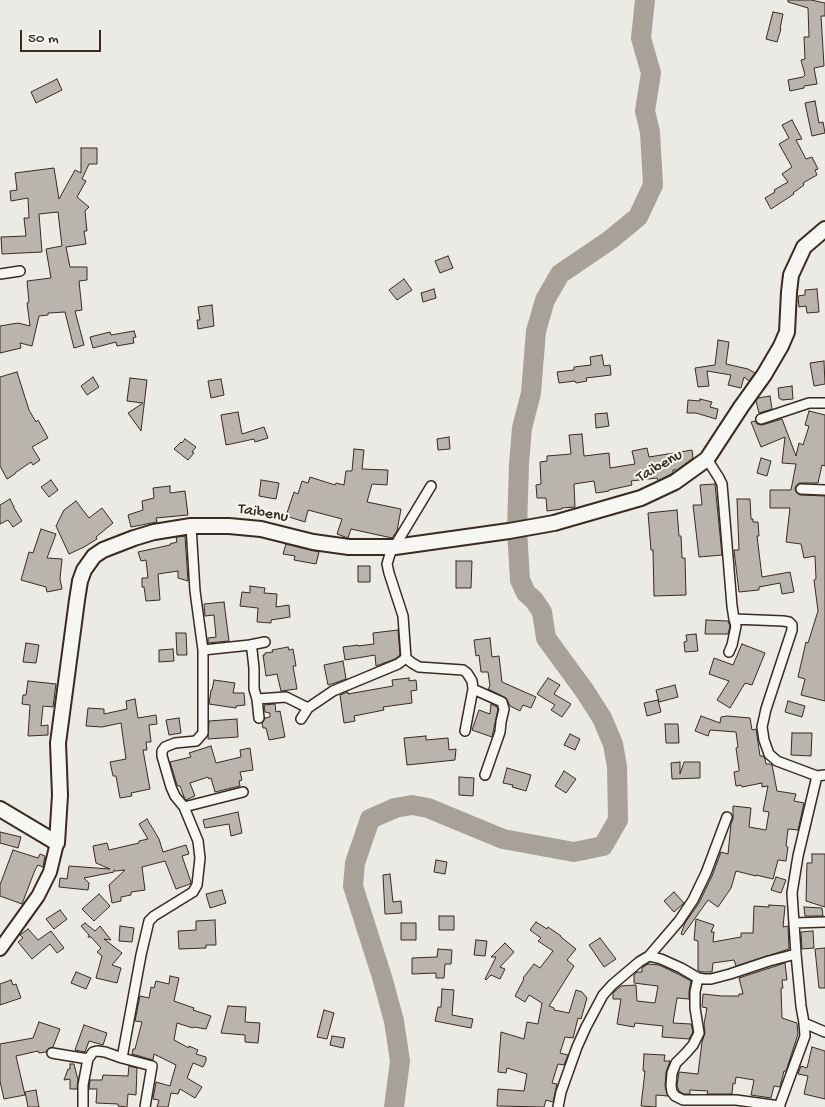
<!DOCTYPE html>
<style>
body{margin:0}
#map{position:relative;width:825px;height:1107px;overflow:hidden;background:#ebeae5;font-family:"Gochi Hand",sans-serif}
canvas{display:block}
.scale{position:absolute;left:20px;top:30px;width:81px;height:22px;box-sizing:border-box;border:2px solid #3b2a1e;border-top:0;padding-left:6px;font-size:15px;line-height:18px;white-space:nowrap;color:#3b2a1e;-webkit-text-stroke:4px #f6f6f2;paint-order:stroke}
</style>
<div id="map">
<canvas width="825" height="1107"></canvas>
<div class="scale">50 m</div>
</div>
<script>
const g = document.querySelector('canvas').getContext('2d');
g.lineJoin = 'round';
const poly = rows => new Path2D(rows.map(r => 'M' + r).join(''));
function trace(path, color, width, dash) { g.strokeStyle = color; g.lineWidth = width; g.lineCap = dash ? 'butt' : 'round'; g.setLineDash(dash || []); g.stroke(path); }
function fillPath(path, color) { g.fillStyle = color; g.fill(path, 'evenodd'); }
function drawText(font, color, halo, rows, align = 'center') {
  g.font = font + ' "Gochi Hand",sans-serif'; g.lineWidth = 4; g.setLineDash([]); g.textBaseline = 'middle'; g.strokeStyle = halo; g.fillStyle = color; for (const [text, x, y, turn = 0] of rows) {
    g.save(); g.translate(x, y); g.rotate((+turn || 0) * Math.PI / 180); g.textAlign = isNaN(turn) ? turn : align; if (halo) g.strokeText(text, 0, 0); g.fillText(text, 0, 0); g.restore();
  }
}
const river = poly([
 [394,1107,400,1061,394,1021,382,977,353,886,355,863,370,819,395,808,412,805,428,808,503,839,574,852,603,846,618,820,617,767,613,744,602,718,584,690,546,638,542,612,534,600,526,593,520,580,517,530,519,464,522,428,531,393,536,331,545,300,560,274,610,240,638,217,653,185,650,132,645,111,651,73,641,38,645,0]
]);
const building = poly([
 [788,0,811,0,825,3,825,16,821,16,824,66,814,68,817,84,804,86,804,88,790,91,788,80,803,77,805,75,801,60,805,59,804,37,809,37,808,8,788,2,788,0],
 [773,12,783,14,780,29,781,29,777,42,766,39,773,12],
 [57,79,62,90,36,103,31,92,57,79],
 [815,101,819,123,823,122,825,133,812,136,805,103,815,101],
 [792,120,802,139,796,140,806,159,812,157,818,169,815,170,817,175,803,183,804,185,793,193,794,194,771,209,765,198,775,192,774,190,788,182,782,174,792,167,779,144,789,138,782,125,792,120],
 [81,148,97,148,97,164,89,164,82,179,86,181,77,197,89,207,85,211,87,231,84,231,86,244,66,247,70,267,87,267,87,280,79,281,82,310,75,311,84,345,74,348,65,312,48,313,48,315,39,316,32,346,20,343,21,348,0,353,0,326,18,323,30,326,27,303,29,302,27,281,51,278,46,249,62,246,58,212,39,214,42,252,2,254,1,237,26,236,24,218,29,218,28,198,11,201,10,191,17,190,15,173,54,168,59,199,75,170,81,173,81,148],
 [448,256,453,268,440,273,435,261,448,256],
 [404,279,412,290,397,300,389,290,404,279],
 [434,289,436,298,423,302,421,293,434,289],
 [817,289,819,312,807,313,806,306,799,307,798,296,805,295,805,290,817,289],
 [212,305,214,326,198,329,197,320,200,320,198,307,212,305],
 [134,331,136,337,133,338,134,343,117,346,116,342,93,348,90,337,110,332,111,335,134,331],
 [718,340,729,342,726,364,748,369,755,373,749,381,744,377,741,388,728,385,731,375,707,371,709,386,698,387,695,368,715,365,718,340],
 [602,355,604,366,610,365,611,375,586,378,587,381,576,383,575,381,559,383,557,372,574,370,574,367,591,365,590,357,602,355],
 [824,361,825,384,814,386,810,363,824,361],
 [17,372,29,410,36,422,38,420,48,438,32,447,40,460,33,465,31,462,15,473,15,474,7,479,0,466,0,377,17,372],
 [93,377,99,387,87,395,81,386,93,377],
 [130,378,147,380,141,431,128,413,143,403,127,401,130,378],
 [221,379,224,395,211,398,208,381,221,379],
 [792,386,793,399,782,400,779,398,778,388,792,386],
 [770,396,772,409,759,413,756,401,758,398,770,396],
 [700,399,712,402,710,407,718,409,716,419,696,413,687,413,688,400,700,401,700,399],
 [809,411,825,415,825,466,822,465,818,483,799,483,796,486,795,489,796,492,800,495,825,496,825,701,801,695,805,679,798,677,806,642,808,643,818,611,814,580,816,579,815,556,804,558,801,544,786,542,790,508,770,508,770,490,791,490,796,464,782,463,785,437,761,447,751,422,755,421,757,424,762,425,782,419,796,456,799,443,803,445,809,426,805,425,809,411],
 [238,412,242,434,264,427,268,438,255,442,254,439,226,445,221,415,238,412],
 [607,413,609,426,596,428,595,414,607,413],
 [582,434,584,456,609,453,610,468,635,464,632,451,647,448,649,457,692,450,693,458,677,470,673,470,673,473,671,474,658,481,657,478,631,481,632,485,609,490,609,491,596,493,594,481,574,484,575,507,562,508,562,509,547,511,546,498,537,498,536,485,541,484,540,462,547,461,547,456,571,454,569,435,582,434],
 [449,437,450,449,438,450,437,439,449,437],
 [185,439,196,447,192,452,194,453,188,460,174,449,181,442,182,443,185,439],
 [354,449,364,450,362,469,388,470,387,485,372,484,367,502,401,509,397,531,392,538,351,529,348,538,337,534,342,519,308,510,305,522,286,516,294,492,298,494,302,481,308,483,310,477,335,485,336,483,344,485,346,471,352,471,354,449],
 [761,458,771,461,767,476,757,473,761,458],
 [51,480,58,490,49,497,41,487,51,480],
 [261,480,279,483,276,499,259,496,261,480],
 [715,484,722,555,699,557,693,505,702,505,700,485,715,484],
 [170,486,170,493,185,491,188,515,156,518,157,522,131,527,128,515,143,510,142,501,154,498,153,488,170,486],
 [10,499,14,507,14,508,22,521,13,527,8,520,0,524,0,505,10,499],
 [737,499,750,499,751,519,753,519,753,522,758,522,759,536,757,536,762,577,790,572,794,592,782,594,780,583,759,587,759,590,739,592,734,550,739,550,737,499],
 [76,501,89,518,102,508,113,523,96,537,97,539,84,547,69,554,56,526,64,510,76,501],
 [677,510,679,536,681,536,682,558,685,558,686,595,654,596,653,550,651,550,648,513,677,510],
 [41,529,56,534,47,558,62,559,60,579,62,589,47,592,46,587,21,580,29,552,33,553,41,529],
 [185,536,188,581,178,578,178,571,158,574,160,600,146,601,144,587,142,587,142,578,148,578,146,560,141,561,138,552,170,545,170,544,177,542,176,537,185,536],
 [286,544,319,552,316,564,294,560,295,556,283,554,286,544],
 [456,561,472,561,471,588,456,588,456,561],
 [358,566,370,566,370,582,358,582,358,566],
 [250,586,265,588,264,593,277,594,276,607,289,605,290,617,271,620,271,623,257,622,258,608,240,606,242,592,250,593,250,586],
 [224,602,229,641,208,643,208,638,216,637,214,615,205,616,204,604,224,602],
 [706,620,728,621,730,626,728,634,705,634,706,620],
 [398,630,400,655,395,659,376,666,375,655,345,660,343,647,358,645,358,646,374,644,373,633,398,630],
 [176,633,186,633,187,655,177,655,176,633],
 [696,634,698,651,685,652,684,642,687,641,686,635,696,634],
 [490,638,492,657,499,656,502,682,536,697,531,708,523,705,520,711,510,706,506,698,488,689,490,686,488,672,481,672,479,655,476,656,474,640,490,638],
 [26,643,39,645,36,663,23,662,26,643],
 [742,644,765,653,752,685,745,683,730,708,717,700,729,681,709,674,714,658,733,665,742,644],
 [288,647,289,650,293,649,296,666,293,666,297,689,281,691,277,674,266,676,263,655,265,655,265,653,273,652,272,650,288,647],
 [173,649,174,661,159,662,159,650,173,649],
 [343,661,346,679,335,683,328,685,324,665,343,661],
 [409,678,409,681,416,680,417,690,411,691,412,703,383,707,384,710,354,716,355,721,344,723,340,695,348,692,348,694,393,686,392,680,409,678],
 [548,678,560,685,554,694,571,704,562,717,551,710,555,705,537,694,548,678],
 [214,680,235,683,233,693,244,693,245,705,236,706,236,708,209,704,211,690,212,690,214,680],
 [28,681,56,684,53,707,43,706,41,726,48,725,48,735,28,736,30,705,22,704,23,695,26,695,28,681],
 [675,685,678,697,659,702,656,690,675,685],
 [135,699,138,718,156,715,157,724,149,725,151,742,146,742,147,750,143,750,150,789,131,793,132,796,120,798,116,776,113,776,110,762,126,759,121,723,102,727,86,726,88,708,104,709,104,714,127,709,126,701,135,699],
 [658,700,661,712,647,716,644,703,658,700],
 [788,701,805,706,802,717,785,712,788,701],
 [275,704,276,712,280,711,285,737,269,740,266,728,263,728,262,723,265,718,270,717,270,713,265,712,264,705,275,704],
 [491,704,497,707,498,709,492,737,472,730,479,710,490,714,491,704],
 [701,716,720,723,721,717,727,716,750,718,752,730,756,729,760,756,763,756,765,759,766,764,770,764,772,765,777,791,796,794,794,801,804,803,798,830,788,829,786,846,788,847,786,861,778,860,773,879,756,875,756,876,736,871,731,888,718,907,708,900,683,935,681,934,685,923,699,903,712,876,721,852,728,854,731,824,733,819,733,806,751,808,749,827,766,830,769,812,763,811,768,786,762,787,762,783,742,787,741,785,736,786,734,772,739,771,739,769,736,748,738,747,736,732,710,730,708,736,695,731,701,716],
 [179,718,181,733,169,735,166,720,179,718],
 [237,719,238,737,208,739,209,721,237,719],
 [665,724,678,724,679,743,666,743,665,724],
 [792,733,812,733,811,756,791,755,792,733],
 [570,734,580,739,575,750,564,745,570,734],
 [426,736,426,740,448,738,449,750,456,749,455,760,407,765,404,738,426,736],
 [211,746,216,763,241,757,240,750,250,748,253,770,240,772,242,780,239,781,240,786,215,792,211,778,209,779,208,777,190,783,195,796,186,800,184,797,180,786,178,786,177,785,170,762,191,757,189,753,211,746],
 [680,762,680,774,684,762,700,762,700,778,672,779,671,763,680,762],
 [507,768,531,775,526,791,512,787,513,785,503,783,507,768],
 [564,771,576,779,566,793,555,786,564,771],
 [459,777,474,778,473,796,459,795,459,777],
 [238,812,242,833,231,836,229,824,205,828,203,820,238,812],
 [147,819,159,839,163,852,186,845,189,854,182,856,191,882,190,884,176,889,165,861,142,867,145,890,131,892,131,895,121,897,121,901,112,903,109,885,125,870,116,871,114,870,114,872,84,878,89,883,88,890,59,887,60,878,67,879,69,866,110,869,96,863,93,846,107,843,109,850,139,843,139,841,148,839,139,824,147,819],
 [0,832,21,837,18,848,0,843,0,832],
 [13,850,38,858,40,854,45,856,43,867,38,865,35,870,22,904,0,896,0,885,13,850],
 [812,854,825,854,825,907,806,901,807,863,812,863,812,854],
 [436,860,447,862,445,874,434,872,436,860],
 [390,874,393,902,401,901,402,913,385,914,383,875,390,874],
 [776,877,786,880,781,893,771,890,776,877],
 [222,890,226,903,210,908,206,894,222,890],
 [674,892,684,903,674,912,664,901,674,892],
 [99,894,110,906,94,921,82,909,99,894],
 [769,905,785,906,783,927,788,926,789,949,736,966,734,960,713,963,712,972,701,972,698,970,698,941,694,940,696,919,714,925,711,932,714,932,713,942,741,937,741,933,753,933,754,906,769,907,769,905],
 [804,907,822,908,823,916,805,916,804,907],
 [60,910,67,919,54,929,46,919,60,910],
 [439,916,454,916,454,930,439,930,439,916],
 [215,920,216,945,206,945,206,948,179,949,178,931,196,930,196,921,215,920],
 [536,922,547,929,548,927,561,936,561,937,576,949,567,960,574,966,549,1006,554,1008,554,1010,569,1013,576,990,582,992,587,998,581,1019,578,1018,573,1038,565,1037,560,1053,568,1055,564,1065,558,1064,552,1083,557,1084,553,1102,546,1100,544,1107,497,1106,498,1089,524,1091,527,1074,507,1068,506,1073,498,1072,501,1032,524,1039,527,1022,538,1024,542,1003,529,995,525,1002,515,996,524,979,523,978,534,964,540,968,553,951,538,941,541,938,530,930,536,922],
 [85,923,95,931,100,926,111,940,104,939,122,953,112,965,121,968,117,983,96,978,102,956,97,952,101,948,91,937,88,937,89,935,81,926,85,923],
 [401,923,416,923,416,940,401,940,401,923],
 [120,926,134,928,132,942,119,941,120,926],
 [28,929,38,940,51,931,64,948,57,953,50,944,32,959,18,942,23,938,20,935,28,929],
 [813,931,814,948,802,949,801,932,813,931],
 [600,938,616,959,604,967,589,945,600,938],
 [476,940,487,941,485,956,474,955,476,940],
 [505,943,514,952,500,967,505,969,500,979,491,975,486,980,485,979,496,957,491,957,505,943],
 [825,948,825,988,819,988,815,949,825,948],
 [438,949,452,950,451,964,445,964,444,978,436,978,436,973,412,974,412,958,437,957,438,949],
 [785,963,787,980,782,980,783,988,781,988,782,1018,797,1023,798,1034,786,1071,784,1071,780,1087,774,1086,771,1098,751,1095,754,1080,736,1077,735,1084,733,1083,732,1094,707,1094,708,1091,690,1090,690,1094,684,1094,679,1091,677,1086,679,1072,698,1074,702,1042,705,1033,704,1024,707,1008,702,1007,703,994,722,996,739,996,739,994,743,994,739,978,785,963],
 [648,964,659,965,678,974,691,981,689,991,689,999,677,998,673,1023,691,1024,693,1032,689,1039,662,1037,663,1026,635,1023,634,1027,617,1024,621,999,613,999,613,993,621,986,636,985,637,1001,655,1003,658,986,634,983,634,975,637,972,642,972,642,968,648,964],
 [76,972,91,978,86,989,71,983,76,972],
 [170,976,179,978,174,1001,194,1008,193,1010,211,1016,206,1029,194,1027,193,1028,177,1023,174,1040,189,1048,189,1046,198,1050,196,1054,206,1057,206,1061,203,1067,193,1063,187,1078,202,1087,195,1098,180,1089,178,1094,171,1093,168,1107,157,1107,159,1100,153,1099,156,1082,170,1086,176,1065,154,1054,153,1060,132,1054,133,1049,135,1049,142,1022,135,1021,140,996,149,998,151,987,154,988,156,981,169,984,170,976],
 [11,980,13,985,16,984,21,998,0,1005,0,984,11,980],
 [442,989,454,990,452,1015,473,1019,471,1028,435,1021,438,1007,441,1007,442,989],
 [228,1006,246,1007,245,1022,260,1023,258,1043,245,1042,245,1035,221,1033,228,1006],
 [324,1010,334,1013,327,1039,317,1037,324,1010],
 [39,1022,60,1029,53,1047,48,1049,46,1052,39,1053,38,1051,16,1056,25,1095,4,1099,0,1081,0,1044,33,1038,39,1022],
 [84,1025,107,1033,103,1045,89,1041,85,1052,75,1050,84,1025],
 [332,1036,345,1038,343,1048,330,1045,332,1036],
 [812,1047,825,1051,825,1099,804,1094,808,1076,798,1074,801,1066,807,1068,812,1047],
 [644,1054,665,1055,664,1061,670,1061,666,1072,665,1086,668,1096,656,1095,656,1107,641,1106,645,1071,643,1071,644,1054],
 [70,1064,74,1064,78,1080,77,1089,70,1089,70,1079,64,1080,68,1069,70,1069,70,1064],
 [129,1066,137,1068,136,1095,128,1094,127,1107,118,1106,118,1104,96,1103,97,1089,89,1089,90,1080,102,1080,103,1075,128,1076,129,1066],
 [36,1090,39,1107,28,1107,25,1092,36,1090]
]);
const street = poly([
 [0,274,20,271],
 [761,419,809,403,825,403],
 [707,459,719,478,722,484,732,606,734,619],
 [801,489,825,490],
 [191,526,195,591,203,650,203,733,196,741,175,743,165,747,162,751,162,756,171,787,175,796,184,807,243,792],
 [250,645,265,642],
 [203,650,250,645,252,650,254,668,254,689,257,699,286,697,308,708],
 [729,652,732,645,736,626,734,619,783,621,789,622,792,625,792,630,766,709,762,727,764,740,769,754,777,761,817,776,825,775],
 [406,658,412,663,419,667,463,670,467,673,472,681,473,689,502,702,504,709,501,722,500,732,485,775],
 [257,699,259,718],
 [301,719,308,708,333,691,398,664,406,658,403,616,389,573,387,564,390,554,431,486],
 [465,731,473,689],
 [794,923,825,922],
 [649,956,679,921,693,900,706,873,727,817],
 [698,978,695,992,695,1008,699,1033,693,1045,686,1053,676,1063,672,1073,671,1086,672,1092,675,1096,683,1100,736,1100,780,1106],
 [804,1023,825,1032],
 [52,1053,88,1059],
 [122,1058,152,1066,145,1107],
 [83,1107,83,1085,88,1059,91,1055,93,1052,97,1051,105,1052,122,1058,141,955,149,921,154,916,193,892,197,885,200,858,198,841,184,807],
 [558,1107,561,1092,577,1047,586,1027,603,995,612,985,639,962,649,956,661,959,681,968,698,978,704,979,711,979,730,974,769,961,796,954],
 [779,1107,805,1036,804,1023,801,1006,796,954,792,893,798,856,817,776]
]);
const secondary = poly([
 [0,949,38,896,50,872,57,843]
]);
const primary = poly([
 [0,809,57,843,60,795,58,743,77,600,80,581,84,570,94,556,103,550,134,538,154,532,191,526,229,526,261,529,313,542,349,547,395,547,509,531,554,523,641,498,675,482,707,459,741,407,764,375,781,346,787,332,789,292,791,275,804,247,825,229]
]);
const streetNames = [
 ["Taibenu",660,467,-30],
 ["Taibenu",263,514,10]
];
trace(river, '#a8a198', 20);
fillPath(building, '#bab4ae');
trace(building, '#3b2a1e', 1);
trace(street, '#3b2a1e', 12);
trace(secondary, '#3b2a1e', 16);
trace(primary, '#3b2a1e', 18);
trace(street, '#f6f6f2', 9);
trace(secondary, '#f6f6f2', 12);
trace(primary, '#f6f6f2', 14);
drawText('16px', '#3b2a1e', '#f6f6f2', streetNames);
</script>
